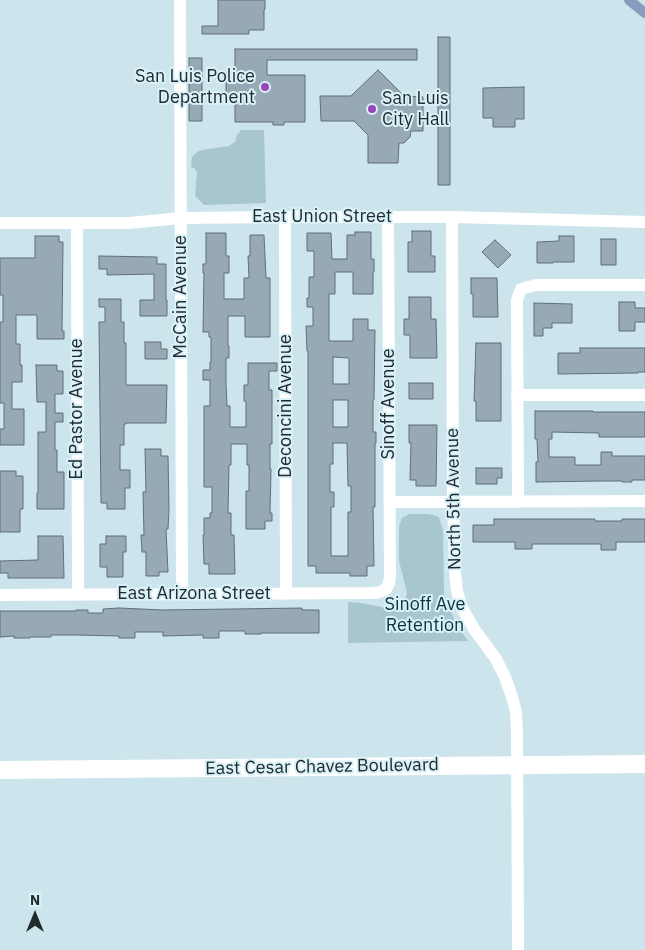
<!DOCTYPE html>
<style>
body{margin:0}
#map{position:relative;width:645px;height:950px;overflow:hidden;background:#cce4eb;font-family:"IBM Plex Sans",sans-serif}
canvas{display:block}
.north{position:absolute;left:10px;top:890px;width:50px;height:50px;-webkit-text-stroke:4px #d9f1f8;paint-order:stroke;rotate:0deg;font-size:14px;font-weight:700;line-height:20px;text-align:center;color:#212a2c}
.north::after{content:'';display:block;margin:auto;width:18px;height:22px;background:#212a2c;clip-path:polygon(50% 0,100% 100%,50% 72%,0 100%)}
</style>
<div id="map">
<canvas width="645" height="950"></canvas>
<div class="north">N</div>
</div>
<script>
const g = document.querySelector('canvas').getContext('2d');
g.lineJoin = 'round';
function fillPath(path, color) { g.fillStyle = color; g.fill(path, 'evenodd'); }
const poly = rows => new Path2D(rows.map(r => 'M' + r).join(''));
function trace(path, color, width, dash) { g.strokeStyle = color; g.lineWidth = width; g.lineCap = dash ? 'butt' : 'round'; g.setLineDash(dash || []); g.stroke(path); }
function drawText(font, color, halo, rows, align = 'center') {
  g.font = font + ' "IBM Plex Sans",sans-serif'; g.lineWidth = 4; g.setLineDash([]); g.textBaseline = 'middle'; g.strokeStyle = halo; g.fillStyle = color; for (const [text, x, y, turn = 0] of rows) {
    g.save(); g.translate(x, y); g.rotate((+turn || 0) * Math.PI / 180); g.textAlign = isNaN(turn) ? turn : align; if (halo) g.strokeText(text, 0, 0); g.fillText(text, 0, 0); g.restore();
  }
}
const green = poly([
 [241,130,264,130,266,203,204,205,195,196,197,173,195,169,191,167,192,157,197,152,202,150,229,146,235,142,237,135],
 [409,514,429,514,439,517,443,531,444,594,450,610,458,627,468,641,348,643,348,602,361,603,387,608,399,606,405,600,407,593,399,561,399,526,402,518]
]);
const canal = poly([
 [629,0,645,13]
]);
const building = poly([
 [218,0,265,0,265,9,264,10,264,30,249,30,249,34,202,34,202,26,218,26,218,0],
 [438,37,450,37,450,185,438,185,438,37],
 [235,49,417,49,417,60,267,60,267,75,305,75,305,122,284,122,284,125,273,125,273,122,235,122,235,99,226,99,226,74,235,74,235,49],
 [189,58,202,58,202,121,189,121,189,58],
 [378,70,404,96,423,97,423,131,411,131,410,137,404,143,399,143,398,163,368,163,368,135,354,121,321,121,320,96,351,96,378,70],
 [524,87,524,119,515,119,515,127,493,127,493,118,483,118,483,88,524,87],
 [412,231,431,231,431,256,435,256,435,272,408,272,408,242,412,242,412,231],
 [355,232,371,232,371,259,374,259,374,272,373,272,373,294,353,294,353,272,335,272,335,294,329,294,329,341,353,341,353,319,368,319,368,330,375,330,374,400,373,400,373,432,376,432,376,443,375,443,375,507,373,507,374,566,367,566,367,576,350,576,350,573,316,573,316,566,308,566,308,351,307,351,306,326,313,326,313,307,307,307,307,298,309,298,309,277,314,277,314,251,307,251,307,233,331,233,332,259,347,259,347,235,355,235,355,232],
 [333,357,349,358,349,384,333,384,333,357],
 [333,400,348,400,348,427,333,427,333,400],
 [333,443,347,443,348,486,351,486,351,512,348,512,348,556,331,556,331,507,334,507,334,492,330,492,330,464,333,464,333,443],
 [206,233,226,233,226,256,229,256,229,273,224,273,224,299,244,299,244,278,249,278,248,256,250,256,250,235,264,235,266,278,270,278,270,337,245,337,245,316,228,316,228,346,229,346,229,358,226,358,226,384,227,406,230,406,230,427,246,427,246,401,244,401,244,385,248,385,248,363,277,363,277,371,269,371,269,390,272,390,272,444,270,444,270,469,271,469,270,513,272,513,272,521,265,521,265,529,246,529,246,491,249,491,249,465,247,465,247,444,231,444,231,465,229,465,228,513,231,513,231,535,234,535,235,574,209,574,209,564,204,564,203,535,204,535,204,518,210,518,210,513,212,513,212,487,204,487,204,406,210,406,210,380,203,380,203,370,210,370,210,362,211,362,211,337,209,337,209,332,203,332,204,273,203,273,203,264,206,264,206,233],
 [35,236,59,236,59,242,63,242,62,331,64,331,64,339,37,339,37,315,16,315,16,344,20,344,20,365,22,365,22,382,12,382,12,409,24,409,24,445,0,445,0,429,4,429,4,403,0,403,0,322,3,322,3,295,0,295,0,258,35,258,35,236],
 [559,236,574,236,574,262,553,262,553,263,537,263,537,242,559,241,559,236],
 [601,239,616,239,616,265,601,265,601,239],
 [495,240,511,255,498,268,482,252,495,240],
 [99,256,157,257,157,264,166,264,166,300,167,300,167,316,140,316,140,300,154,300,154,274,107,275,107,269,99,269,99,256],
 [471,278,497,278,498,317,473,317,473,294,471,294,471,278],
 [409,297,431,297,431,319,436,319,437,358,410,358,410,335,404,335,404,319,409,319,409,297],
 [99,299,121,299,121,322,124,322,124,343,126,343,126,385,167,385,166,423,126,423,126,424,124,424,124,445,120,445,120,470,130,470,130,488,125,488,125,509,107,509,107,503,101,503,99,322,105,322,105,307,99,307,99,299],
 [619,302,635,302,635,308,645,308,645,322,635,322,635,331,619,331,619,302],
 [534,303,572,304,572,323,552,323,552,328,543,328,543,336,534,336,534,303],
 [145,342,161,342,161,349,167,349,167,359,145,359,145,342],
 [476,343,501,343,501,421,476,421,476,401,474,401,476,343],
 [580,348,645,348,645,372,638,372,638,373,558,374,558,353,580,353,580,348],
 [36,365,57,365,57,371,63,371,63,394,55,394,55,413,63,413,63,422,55,422,55,450,57,450,57,472,64,472,64,509,37,509,37,493,38,493,38,432,46,432,46,402,37,402,36,365],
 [409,383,433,383,433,399,409,399,409,383],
 [535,411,593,411,593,412,645,412,645,437,599,437,599,433,552,432,552,439,549,439,549,457,575,457,575,465,601,465,601,452,612,452,612,456,645,456,645,480,632,480,632,482,622,482,622,481,601,481,536,482,536,462,538,462,537,439,535,439,535,411],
 [409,425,437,425,436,486,416,486,416,480,410,480,411,443,409,443,409,425],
 [145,449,161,449,161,456,168,456,169,509,168,529,166,529,168,572,159,572,159,576,146,576,146,552,142,552,141,535,144,535,143,492,146,492,145,449],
 [476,468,502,468,502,478,497,478,497,484,476,484,476,468],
 [0,471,16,471,16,476,23,476,23,509,20,509,20,532,0,532,0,471],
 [494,519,595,519,595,521,622,521,622,519,645,519,645,542,616,542,616,550,601,550,601,544,532,544,532,549,515,549,515,542,473,542,473,525,494,525,494,519],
 [38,536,63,536,64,578,8,578,8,573,0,573,0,561,38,560,38,536],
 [106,536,126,536,126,552,123,552,123,577,107,577,107,567,100,567,100,544,106,544,106,536],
 [119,608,163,610,302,608,302,610,319,610,319,633,261,633,261,634,245,634,245,631,219,631,219,638,203,638,203,635,163,636,163,632,135,632,135,638,119,638,119,636,76,635,51,635,51,637,30,637,30,638,14,638,14,636,0,637,0,611,76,611,76,610,88,610,88,613,103,613,103,609,119,608]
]);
const minor = poly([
 [180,0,182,594],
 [285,217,286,594],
 [452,217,453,502,455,572,457,591,462,608,474,629,496,659,505,677,512,697,516,712,517,731,518,950],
 [0,223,129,223,181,218,285,217,452,217,645,222],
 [77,224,78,595],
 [517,395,645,395],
 [390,502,645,501],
 [518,502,517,300,521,289,536,285,645,285],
 [0,595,374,593,380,592,386,589,389,583,390,577,388,217]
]);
const highway = poly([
 [0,770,645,764]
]);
const markers = [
 [265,87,5,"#9648b9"],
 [372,109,5,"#9648b9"]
];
const poiNames = [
 ["San Luis Police",255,77],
 ["Department",255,98],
 ["San Luis",382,99,"left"],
 ["City Hall",382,120,"left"]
];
const streetNames = [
 ["East Union Street",322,217],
 ["McCain Avenue",181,297,-90],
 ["Sinoff Avenue",389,404,-90],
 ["Deconcini Avenue",286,406,-90],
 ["Ed Pastor Avenue",77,409,-90],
 ["North 5th Avenue",454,499,-91],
 ["East Arizona Street",194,594],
 ["East Cesar Chavez Boulevard",322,767,-1]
];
const parkNames = [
 ["Sinoff Ave",425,605],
 ["Retention",425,626]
];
fillPath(green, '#a8c6cf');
trace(canal, '#879dbc', 10);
fillPath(building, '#97a9b5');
trace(building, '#5e6f7a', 1);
trace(minor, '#fff', 12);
trace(highway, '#fff', 18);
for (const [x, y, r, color] of markers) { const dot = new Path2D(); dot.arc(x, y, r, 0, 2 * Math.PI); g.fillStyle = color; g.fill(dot); trace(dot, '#d9f1f8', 2); }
drawText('18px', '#212a2c', '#d9f1f8', poiNames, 'right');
drawText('18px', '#212a2c', '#d9f1f8', streetNames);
drawText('18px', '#07333d', '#d9f1f8', parkNames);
</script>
